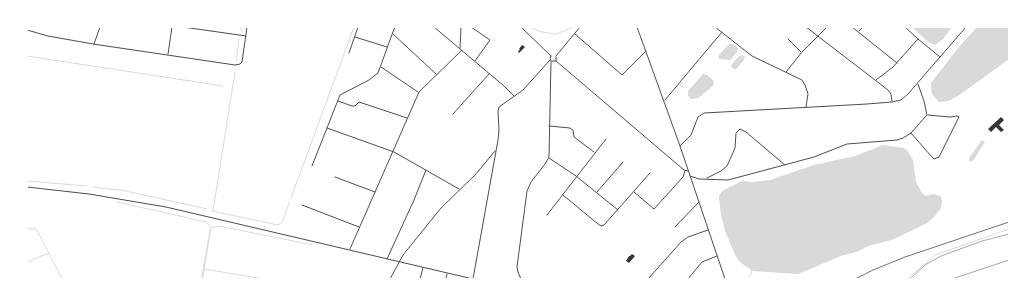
<!DOCTYPE html>
<style>
body{margin:0}
#map{position:relative;width:1036px;height:306px;overflow:hidden;background:#fff;font-family:"Fira Sans",sans-serif}
canvas{display:block}
.frame{position:absolute;inset:0;border:28px solid #fff;pointer-events:none}
</style>
<div id="map">
<canvas width="1036" height="306"></canvas>
<div class="frame"></div>
</div>
<script>
const g = document.querySelector('canvas').getContext('2d');
g.lineJoin = 'round';
function fillPath(path, color) { g.fillStyle = color; g.fill(path, 'evenodd'); }
const poly = rows => new Path2D(rows.map(r => 'M' + r).join(''));
function trace(path, color, width, dash) { g.strokeStyle = color; g.lineWidth = width; g.lineCap = dash ? 'butt' : 'round'; g.setLineDash(dash || []); g.stroke(path); }
const water = poly([
 [912,27,952,27,944,38,935,45,928,42],
 [977,27,1009,27,1009,59,958,96,948,101,939,102,932,94,931,86,931,83,958,48],
 [729,44,732,44,736,46,738,49,737,52,730,60,719,59,719,55],
 [742,55,745,57,744,60,736,69,733,69,731,66,732,64,739,56],
 [703,74,707,75,712,79,714,82,713,86,698,98,691,99,688,96,688,91],
 [982,140,985,142,983,145,973,161,969,161,969,158],
 [883,145,903,148,907,150,913,160,916,182,922,193,926,196,934,194,941,196,942,202,941,208,935,216,927,223,892,240,868,246,859,251,841,256,798,274,752,271,740,262,736,257,725,231,721,215,719,198,719,196,722,191,742,181,752,182,770,180,814,165,855,156],
 [210,228,211,230,203,279,201,279]
]);
const stream = poly([
 [530,27,542,32,556,34,574,27],
 [241,30,241,27],
 [27,56,223,86],
 [236,61,239,39],
 [27,181,87,186],
 [93,187,126,191,207,209],
 [291,198,354,27],
 [117,202,206,222,211,227,211,229],
 [212,211,278,225,283,221,289,203],
 [213,211,235,72],
 [212,228,219,226,313,245],
 [27,229,33,228,37,230,62,279],
 [27,262,49,253],
 [204,269,264,279],
 [749,279,752,271],
 [907,279,935,255,1009,229]
]);
const building = poly([
 [522,45,525,47,519,53,518,52,520,49,519,49],
 [1001,117,1004,120,999,125,1004,130,1001,132,996,127,991,132,988,129],
 [632,254,635,256,629,263,626,261,629,256,630,256]
]);
const service = poly([
 [910,279,925,265,941,256,982,241,1009,234],
 [952,279,1009,260]
]);
const minor = poly([
 [183,27,246,36],
 [434,27,504,86,514,96],
 [471,27,490,40,475,61],
 [637,27,680,146,725,279],
 [715,27,752,56,802,80,805,85,808,94,806,107],
 [806,27,888,90,891,94,892,101],
 [852,27,897,63],
 [905,27,918,39,940,57],
 [27,30,48,36,93,44,235,65,240,64,242,62,247,27],
 [859,31,863,27],
 [393,34,436,74],
 [575,34,622,75,646,51],
 [355,37,387,47],
 [788,39,801,52],
 [94,44,100,27],
 [460,48,461,27],
 [349,53,358,27],
 [168,54,172,27],
 [556,61,684,170,688,171],
 [381,67,418,92],
 [786,72,802,52,827,27],
 [876,80,893,67,918,39],
 [665,100,722,32],
 [338,101,352,106,355,106,359,102,407,118],
 [453,114,489,74],
 [549,126,570,128,573,130,574,137,594,152],
 [327,128,394,152,459,189],
 [911,133,931,156,934,159,939,157,959,117,957,116,950,117,928,115],
 [680,146,691,135,698,117,704,113,867,104,892,102,901,100,908,94,966,27],
 [549,158,576,176,618,210],
 [312,166,340,95,369,80,378,73,394,29,396,27],
 [690,176,699,179,728,180,814,157,847,144,897,140,903,138,911,133,927,115,924,101,918,84],
 [335,177,375,192],
 [707,178,721,171,727,166,735,148,736,133,740,129,746,132,785,165],
 [27,187,89,194,166,207,473,279],
 [597,192,623,162],
 [634,192,654,209,683,177,685,171],
 [563,195,598,224,601,226,604,225,650,173],
 [302,205,359,227],
 [547,215,606,139],
 [675,227,699,202],
 [350,249,419,92,462,50],
 [387,259,414,200,426,170],
 [390,279,403,255,441,208,475,175,495,151],
 [420,279,423,268],
 [446,279,447,274],
 [473,279,498,140,499,130,498,111,499,107,523,90,550,60],
 [648,279,681,242,688,237,708,230],
 [688,279,702,262,717,256]
]);
const tertiary = poly([
 [521,27,551,56],
 [556,56,580,27],
 [552,61,556,61,556,57],
 [521,279,518,272,517,267,527,191,531,182,545,164,549,157,551,61,550,58,551,56]
]);
const rail = poly([
 [855,279,873,270,905,257,1009,222]
]);
fillPath(water, '#d9d9d9');
trace(stream, '#d9d9d9', 1);
fillPath(building, '#353535');
trace(service, '#4c4c4c', 0.5);
trace(minor, '#4c4c4c', 1);
trace(tertiary, '#4c4c4c', 1);
trace(rail, '#707070', 1);
</script>
